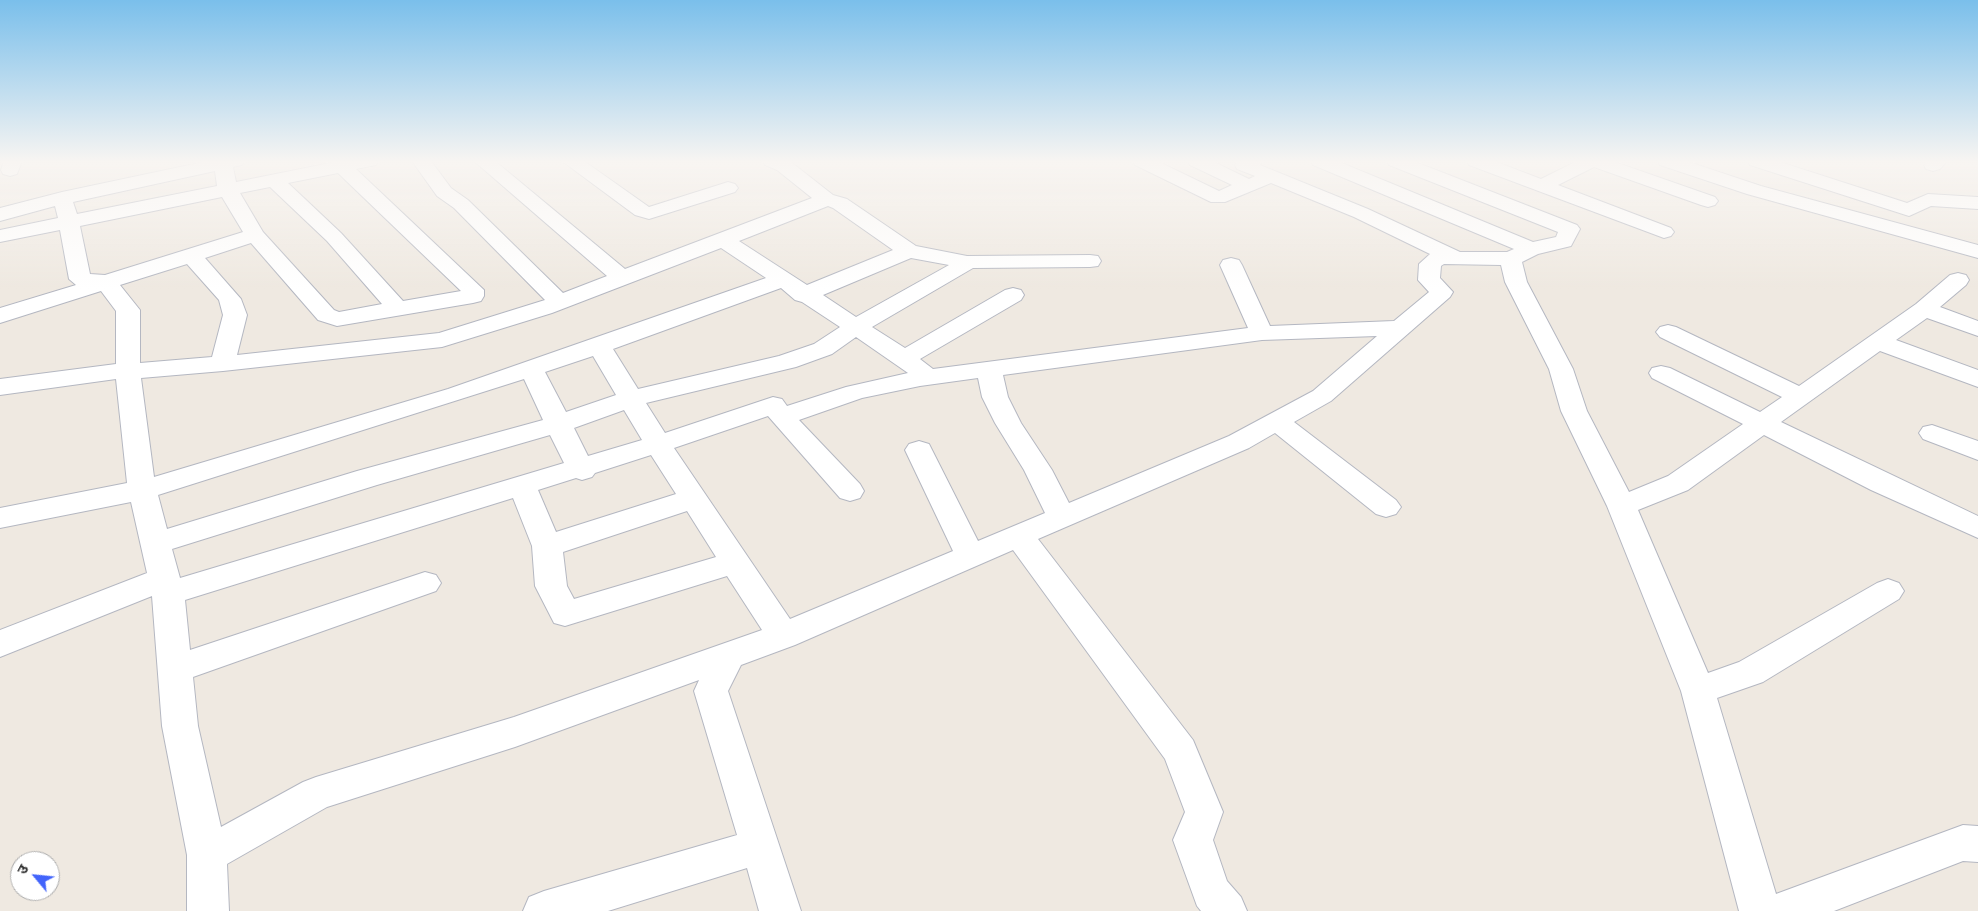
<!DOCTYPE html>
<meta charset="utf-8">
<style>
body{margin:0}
#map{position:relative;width:1978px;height:911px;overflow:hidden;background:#efe9e1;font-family:"PT Sans Narrow","Noto Sans Devanagari",sans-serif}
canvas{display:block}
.north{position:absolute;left:10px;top:851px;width:50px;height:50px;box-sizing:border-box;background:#fff;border:1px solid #ababab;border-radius:50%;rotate:298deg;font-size:14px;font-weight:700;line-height:20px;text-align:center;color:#2e2e2e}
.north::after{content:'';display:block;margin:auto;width:18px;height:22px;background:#4264fb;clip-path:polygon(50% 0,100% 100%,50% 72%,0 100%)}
</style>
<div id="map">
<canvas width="1978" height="911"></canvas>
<div class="north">उ</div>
</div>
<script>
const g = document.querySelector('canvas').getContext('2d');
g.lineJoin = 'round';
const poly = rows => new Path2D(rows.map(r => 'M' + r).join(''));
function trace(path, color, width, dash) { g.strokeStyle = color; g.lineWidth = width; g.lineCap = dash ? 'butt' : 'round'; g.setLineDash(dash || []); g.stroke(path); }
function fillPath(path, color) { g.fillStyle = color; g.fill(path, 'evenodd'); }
const minor = poly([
 [4,161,22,161,17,174,10,176,3,174,1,170,4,161],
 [208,161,244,161,242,165,233,167,236,182,340,161,378,161,376,165,356,169,484,290,484,296,481,301,473,303,337,326,318,320,251,243,205,258,241,299,247,315,237,355,439,333,545,300,454,208,437,196,412,161,431,161,451,188,468,200,563,293,607,276,474,161,495,161,625,269,812,198,777,170,765,165,763,161,791,162,833,195,847,199,916,246,967,256,1090,255,1098,256,1101,261,1098,266,1090,267,973,268,872,327,905,348,1005,290,1013,288,1021,290,1024,295,1021,300,920,359,933,369,1248,328,1220,265,1223,260,1231,258,1239,260,1242,265,1270,326,1394,321,1429,292,1418,280,1419,264,1430,254,1354,217,1271,183,1225,202,1211,202,1135,165,1133,161,1157,161,1219,191,1232,185,1190,165,1188,161,1212,161,1249,179,1255,176,1237,169,1235,165,1237,161,1262,161,1260,165,1368,209,1460,252,1507,252,1514,249,1313,165,1311,161,1337,161,1533,242,1556,237,1558,232,1389,165,1387,161,1413,161,1577,225,1580,229,1571,246,1538,254,1522,262,1527,282,1573,369,1587,411,1629,492,1668,476,1743,424,1652,378,1649,373,1652,368,1661,366,1670,368,1760,412,1782,397,1660,337,1656,332,1660,327,1668,325,1676,327,1799,386,1916,304,1950,275,1958,273,1966,275,1969,280,1966,285,1940,307,1978,321,1978,336,1927,318,1896,340,1978,370,1978,387,1880,351,1781,422,1978,516,1978,538,1871,490,1764,435,1688,490,1638,510,1708,673,1739,662,1877,583,1888,579,1899,583,1904,591,1899,599,1763,682,1717,698,1776,894,1963,825,1978,826,1978,862,1963,861,1834,911,1739,911,1681,691,1607,506,1561,411,1549,369,1505,282,1501,265,1444,264,1441,266,1440,278,1453,292,1450,297,1331,401,1294,422,1396,500,1401,507,1396,514,1386,517,1376,514,1275,433,1249,448,1038,539,1193,740,1223,812,1213,840,1227,881,1241,897,1247,911,1201,911,1197,906,1173,840,1185,812,1165,759,1013,550,795,645,741,665,728,691,801,911,759,911,747,868,608,911,523,911,529,897,544,891,737,835,694,691,699,680,515,747,327,807,227,864,229,911,187,911,187,855,162,726,152,596,0,657,0,630,147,573,131,502,0,528,0,508,127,483,116,379,0,395,0,379,116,364,116,311,101,291,0,323,0,308,76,285,69,279,60,230,0,242,0,230,58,218,55,206,0,221,0,208,62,192,208,161],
 [215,171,217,186,77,214,73,202,215,171],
 [338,173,461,291,403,301,341,233,288,183,338,173],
 [270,187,327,241,382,304,339,312,334,310,263,232,240,193,270,187],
 [222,197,243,232,105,275,90,274,80,226,222,197],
 [828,206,833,208,893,250,807,285,739,241,828,206],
 [721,248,766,278,448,389,154,477,141,378,223,371,442,347,552,313,721,248],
 [911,258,949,265,856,317,823,295,911,258],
 [187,264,219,300,223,315,212,357,140,363,140,310,120,285,187,264],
 [781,288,795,300,802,302,840,327,814,344,779,356,638,389,613,349,781,288],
 [1377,336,1313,391,1229,436,1069,503,1052,470,1021,423,1008,397,1003,375,1262,340,1377,336],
 [856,337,908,373,846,387,787,406,782,399,773,397,665,433,646,403,796,367,832,354,856,337],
 [593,356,616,395,566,412,545,372,593,356],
 [978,378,982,397,995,423,1024,470,1045,513,978,541,929,444,919,441,909,444,905,450,953,551,790,619,674,448,768,416,840,498,850,501,860,498,864,491,860,484,799,420,862,398,920,386,978,378],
 [524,379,543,420,357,471,167,529,158,495,524,379],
 [624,410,642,440,588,456,574,428,624,410],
 [550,435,564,463,180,578,172,549,377,485,550,435],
 [651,455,676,494,556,532,538,490,576,478,582,480,592,477,595,473,651,455],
 [513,498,532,546,535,586,554,623,565,626,727,576,762,630,514,717,316,777,303,782,221,827,198,726,193,677,436,591,441,583,436,575,425,572,190,650,185,600,513,498],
 [687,511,716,557,574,599,567,586,563,552,687,511],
 [562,161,584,161,649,207,728,182,735,184,738,188,735,192,649,219,635,215,562,161],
 [1467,161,1494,161,1541,179,1577,161,1612,161,1715,197,1718,201,1715,205,1708,207,1701,205,1594,167,1558,185,1671,228,1674,232,1671,236,1664,238,1469,165,1467,161],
 [1658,161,1686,161,1761,186,1978,245,1978,258,1747,194,1660,165,1658,161],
 [1748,161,1777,161,1907,203,1928,194,1978,197,1978,209,1931,206,1909,216,1750,165,1748,161],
 [1926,161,1947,161,1940,169,1933,171,1926,169,1924,165,1926,161],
 [1932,425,1978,441,1978,460,1923,439,1919,433,1923,427,1932,425]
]);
trace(minor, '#b4b7c1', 2);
fillPath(minor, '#fff');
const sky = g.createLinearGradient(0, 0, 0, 289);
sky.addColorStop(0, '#7abfeb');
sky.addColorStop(0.56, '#f8f5f2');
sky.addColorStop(1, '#f8f5f200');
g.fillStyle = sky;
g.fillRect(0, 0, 1978, 289);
</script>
